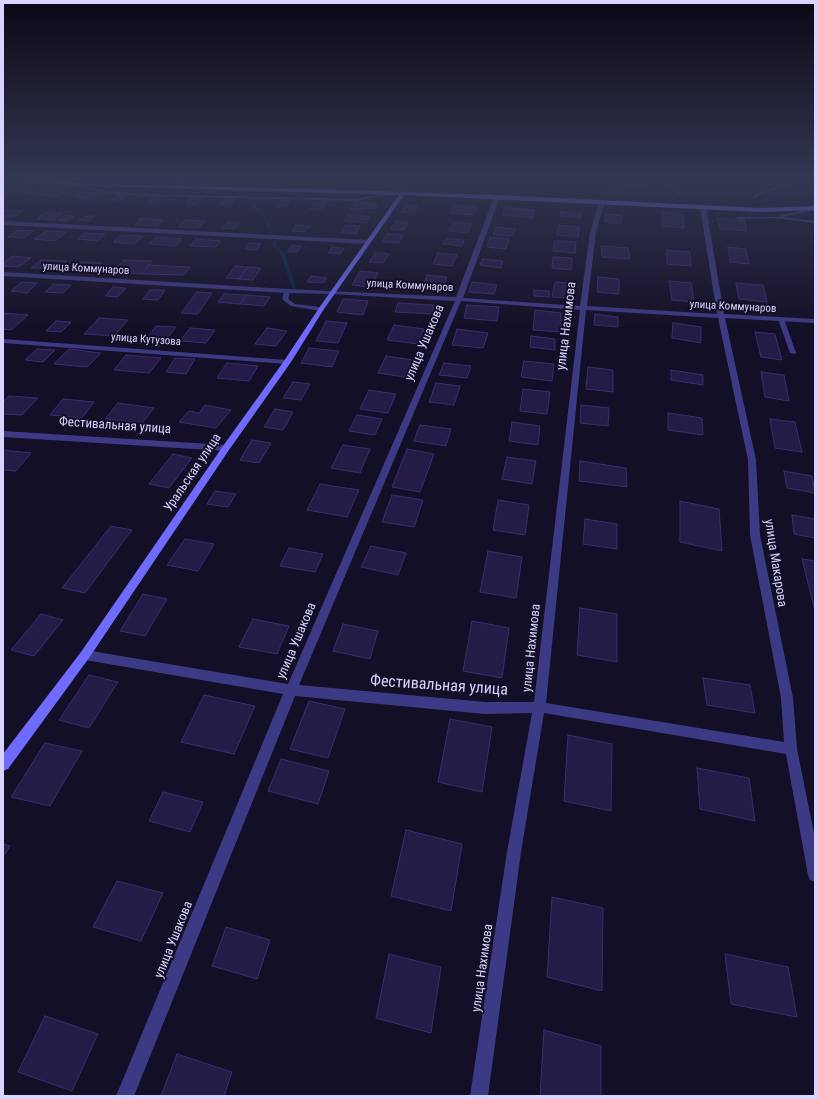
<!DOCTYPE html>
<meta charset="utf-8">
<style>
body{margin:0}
#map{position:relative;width:818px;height:1099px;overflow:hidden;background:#130f26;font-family:"Roboto Condensed",sans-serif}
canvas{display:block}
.frame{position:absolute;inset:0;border:4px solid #d9d4ff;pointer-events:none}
</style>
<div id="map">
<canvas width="818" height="1099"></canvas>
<div class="frame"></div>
</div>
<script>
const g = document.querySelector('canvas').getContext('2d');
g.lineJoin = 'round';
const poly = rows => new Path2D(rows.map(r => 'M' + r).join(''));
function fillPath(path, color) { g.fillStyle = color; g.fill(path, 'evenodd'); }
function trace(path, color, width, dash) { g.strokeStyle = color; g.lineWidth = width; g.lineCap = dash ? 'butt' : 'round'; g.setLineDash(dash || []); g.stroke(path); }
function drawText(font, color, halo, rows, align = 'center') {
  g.font = font + ' "Roboto Condensed",sans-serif'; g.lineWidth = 4; g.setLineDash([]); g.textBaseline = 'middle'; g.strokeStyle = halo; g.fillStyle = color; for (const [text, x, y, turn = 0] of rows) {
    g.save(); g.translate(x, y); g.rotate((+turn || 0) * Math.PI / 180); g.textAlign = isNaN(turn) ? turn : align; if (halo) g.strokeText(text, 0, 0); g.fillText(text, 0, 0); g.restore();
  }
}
const stream = poly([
 [792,178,815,179,815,181,793,179,792,178],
 [249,199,251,199,265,215,273,234,271,234,263,216,249,201,249,199],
 [273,240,275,241,277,247,284,252,296,288,295,289,292,288,280,252,273,247,271,241,273,240]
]);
const building = poly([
 [28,178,153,178,175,179,172,182,28,178],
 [14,188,32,190,22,195,4,194,14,188],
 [47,190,64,192,55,197,38,195,47,190],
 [79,192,99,193,92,199,71,197,79,192],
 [117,195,127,195,121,201,111,200,117,195],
 [153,196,164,197,157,203,146,202,153,196],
 [191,197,203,198,197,204,185,204,191,197],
 [224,199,235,199,232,205,220,204,224,199],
 [281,200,291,201,286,207,276,207,281,200],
 [315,202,326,203,321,209,310,209,315,202],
 [355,202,378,204,375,209,363,208,362,210,350,209,355,202],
 [406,205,418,206,414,213,401,212,406,205],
 [454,205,477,207,473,215,450,213,454,205],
 [505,208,535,210,533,218,503,215,505,208],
 [5,210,23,211,14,217,3,217,3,211,5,210],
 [561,212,581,214,581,218,560,216,561,212],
 [662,212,683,214,684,228,663,226,662,212],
 [44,213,62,213,54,220,37,219,44,213],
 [606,214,621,215,621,224,605,222,606,214],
 [65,215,74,216,67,221,57,220,65,215],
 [348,215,370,216,366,223,344,221,348,215],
 [86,216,95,216,89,221,79,220,86,216],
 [141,218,163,220,157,226,135,225,141,218],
 [717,218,744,220,747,231,720,229,717,218],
 [185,220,205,221,199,228,178,227,185,220],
 [395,221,408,223,404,230,391,229,395,221],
 [228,222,239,223,234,229,223,228,228,222],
 [454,222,472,224,468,233,449,231,454,222],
 [296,225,309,226,305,232,292,231,296,225],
 [346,225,360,226,356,234,341,233,346,225],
 [559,225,579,227,578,237,557,235,559,225],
 [496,227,515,229,513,236,493,234,496,227],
 [18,230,33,231,23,238,8,237,18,230],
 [46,231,66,232,55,241,34,239,46,231],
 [85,233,105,234,97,241,77,239,85,233],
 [387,234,403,235,399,243,382,242,387,234],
 [121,235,143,236,135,244,113,242,121,235],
 [156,237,182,239,175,246,149,244,156,237],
 [490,237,509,239,506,249,487,247,490,237],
 [196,239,221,241,216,247,190,246,196,239],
 [446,239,464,240,462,246,443,244,446,239],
 [555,241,576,242,575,253,553,251,555,241],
 [249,243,261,244,257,250,245,249,249,243],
 [292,245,301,246,297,252,287,252,292,245],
 [601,246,628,248,630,259,602,257,601,246],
 [332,247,344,248,340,254,328,253,332,247],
 [728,247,746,249,749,264,730,262,728,247],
 [667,250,690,252,691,266,667,264,667,250],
 [375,253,389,254,383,263,369,262,375,253],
 [438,253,457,255,452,266,433,264,438,253],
 [13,256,31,258,18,267,3,266,3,263,13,256],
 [553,257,572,258,571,270,552,268,553,257],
 [483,259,503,261,501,268,480,265,483,259],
 [41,260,67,261,57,269,31,268,41,260],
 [124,260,152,261,142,274,113,272,124,260],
 [80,262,88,262,102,263,94,271,72,269,80,262],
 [148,265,190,267,184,275,142,274,148,265],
 [235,266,248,267,239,279,226,278,235,266],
 [248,267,261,268,253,280,239,279,248,267],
 [360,271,378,273,370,287,352,285,360,271],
 [427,275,447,277,442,291,422,289,427,275],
 [311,276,327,278,323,283,307,282,311,276],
 [598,277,619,279,619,294,597,292,598,277],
 [669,281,691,283,694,302,672,300,669,281],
 [22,282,37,283,27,293,11,291,22,282],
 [472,282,497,285,494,294,469,292,472,282],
 [555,282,571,283,569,298,552,297,555,282],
 [736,283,763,285,767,302,739,299,736,283],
 [54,284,71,285,63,293,45,292,54,284],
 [113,287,126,288,118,297,105,296,113,287],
 [150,290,165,290,158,300,143,299,150,290],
 [534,290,549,291,549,297,534,296,534,290],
 [197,292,212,293,198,314,181,313,197,292],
 [224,294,246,295,240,304,218,302,224,294],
 [246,295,270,297,264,306,240,304,246,295],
 [343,299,368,301,363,315,337,312,343,299],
 [398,303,434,305,432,314,395,312,398,303],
 [467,305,499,307,497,321,464,318,467,305],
 [535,310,561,313,561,332,533,330,535,310],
 [3,313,28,315,11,330,3,329,3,313],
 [595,314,618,317,618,327,594,325,595,314],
 [99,318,128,320,114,336,84,334,99,318],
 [56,321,71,322,61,332,46,331,56,321],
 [326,321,347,323,338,343,316,341,326,321],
 [673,323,701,327,701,343,672,338,673,323],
 [394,325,424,329,417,344,387,340,394,325],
 [156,326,176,327,166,340,146,339,156,326],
 [190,328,215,330,206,343,180,341,190,328],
 [267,328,287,331,276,346,255,344,267,328],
 [457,329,488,333,483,348,452,345,457,329],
 [755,332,775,334,782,360,761,357,755,332],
 [531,336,555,339,555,350,530,347,531,336],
 [309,348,339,351,332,367,301,363,309,348],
 [37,349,55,350,43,362,25,360,37,349],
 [69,349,101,353,87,367,54,364,69,349],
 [126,355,161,358,149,373,114,370,126,355],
 [386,356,413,360,405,377,378,373,386,356],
 [175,358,195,359,186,374,166,372,175,358],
 [524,361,554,364,552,381,521,377,524,361],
 [227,363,258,366,249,381,217,378,227,363],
 [444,363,471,366,467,378,439,375,444,363],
 [588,367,613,370,613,392,586,389,588,367],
 [671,370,703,375,703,385,671,380,671,370],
 [761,372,784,375,789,401,765,397,761,372],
 [293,382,310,384,301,400,283,398,293,382],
 [436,383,460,386,454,405,429,402,436,383],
 [523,389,550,392,547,414,520,411,523,389],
 [369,390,396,394,388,413,360,409,369,390],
 [9,396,38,398,22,415,3,414,3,402,9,396],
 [63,399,94,402,82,418,50,415,63,399],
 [118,403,154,408,142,423,105,419,118,403],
 [205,405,231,410,216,428,179,422,189,411,199,413,205,405],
 [581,405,609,408,608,426,580,423,581,405],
 [275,409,293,412,283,430,264,427,275,409],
 [668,413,702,418,703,435,668,430,668,413],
 [357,415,382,419,375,435,349,431,357,415],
 [770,419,795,422,802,452,775,448,770,419],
 [512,422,540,426,538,445,509,441,512,422],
 [420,425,451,429,446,446,414,441,420,425],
 [252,440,271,443,259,463,240,460,252,440],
 [343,445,370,449,360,473,331,468,343,445],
 [407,449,434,454,420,492,392,487,407,449],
 [3,450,31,453,16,471,3,470,3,450],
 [173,454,192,458,169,488,149,484,173,454],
 [507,457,536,461,532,484,502,479,507,457],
 [580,461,626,468,627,487,579,481,580,461],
 [784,471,812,476,815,493,787,488,784,471],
 [320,484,359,490,347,517,307,510,320,484],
 [215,491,236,494,228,507,207,504,215,491],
 [392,495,423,500,414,527,382,522,392,495],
 [498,500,529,505,525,535,493,530,498,500],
 [680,501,719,509,722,551,680,542,680,501],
 [792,515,815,519,815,538,794,534,792,515],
 [585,519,617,524,617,549,583,544,585,519],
 [111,526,132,530,85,593,62,588,111,526],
 [185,539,214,544,198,571,167,565,185,539],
 [371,546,406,553,398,575,361,567,371,546],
 [289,548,323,554,315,572,280,566,289,548],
 [488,551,522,557,516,598,480,592,488,551],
 [802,559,815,561,815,611,802,559],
 [143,594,167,599,145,636,120,631,143,594],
 [580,608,617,614,617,662,577,655,580,608],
 [41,614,63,620,34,656,11,650,41,614],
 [253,619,289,626,277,654,239,647,253,619],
 [472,621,509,628,502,678,463,671,472,621],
 [343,624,378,631,370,659,333,651,343,624],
 [89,675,118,682,89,728,59,720,89,675],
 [703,678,750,685,755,713,707,705,703,678],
 [204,695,255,706,234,754,181,742,204,695],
 [309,701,345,709,328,758,290,749,309,701],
 [450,719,492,727,482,792,438,782,450,719],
 [568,735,612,744,611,811,564,801,568,735],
 [45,743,82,751,50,806,11,797,45,743],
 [281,759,329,771,318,804,268,791,281,759],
 [697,768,749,778,755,821,700,809,697,768],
 [163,792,203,802,190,832,149,821,163,792],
 [406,830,462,844,451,911,391,896,406,830],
 [3,844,10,846,3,857,3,844],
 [117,881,163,893,141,941,93,927,117,881],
 [552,897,603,908,602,991,547,977,552,897],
 [226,927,270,940,257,979,212,966,226,927],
 [389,954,441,967,431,1033,376,1018,389,954],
 [725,954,788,967,797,1017,731,1004,725,954],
 [45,1016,98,1034,72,1091,18,1072,45,1016],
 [544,1030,601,1046,601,1096,540,1096,544,1030],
 [177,1054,232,1072,224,1096,161,1096,177,1054]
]);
const path = poly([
 [663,178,680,194],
 [609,189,626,185,708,178],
 [621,192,626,185,628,178],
 [754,197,761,193,791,183,797,178]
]);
const lane = poly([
 [177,178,181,178,179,187,177,188,175,187,177,178],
 [205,178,209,178,204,188,202,188,205,178],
 [72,183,107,191,144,194,357,199,392,192,394,193,357,201,144,196,107,193,71,185,72,183],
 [815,208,815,210,783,217,815,221,815,223,773,218,738,219,736,218,738,217,780,217,781,215,815,208],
 [285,290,290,291,288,299,295,304,321,307,324,309,321,311,291,306,282,299,285,290],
 [779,318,784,319,796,353,795,354,790,353,778,319,779,318]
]);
const street = poly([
 [9,179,13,180,3,186,3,183,9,179],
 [497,195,500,197,463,298,580,306,590,232,599,202,602,200,605,202,596,232,587,306,717,314,700,207,703,205,706,207,724,314,815,319,815,323,725,318,756,460,760,535,793,698,797,749,815,838,815,882,810,880,808,875,786,754,544,713,521,852,488,1096,470,1096,507,852,532,713,485,714,295,696,134,1096,116,1096,283,694,85,660,81,658,79,655,81,652,85,650,288,684,455,301,333,294,287,293,3,276,3,272,287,289,456,297,494,197,497,195],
 [461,301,580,310,534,702,485,702,299,685,461,301],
 [586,310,718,318,748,460,750,535,781,698,784,742,546,703,586,310],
 [3,221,368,240,371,242,368,244,3,225,3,221],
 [3,339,287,360,291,362,287,364,3,343,3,339],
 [3,431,226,445,230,448,226,451,3,437,3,431]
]);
const secondary = poly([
 [3,178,94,184,314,189,497,195,761,208,815,206,815,210,761,212,404,195,324,309,291,362,229,450,89,658,8,769,3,771,3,754,81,652,223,446,284,361,319,308,399,195,94,186,3,180,3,178]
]);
const farStreetnames = [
 ["улица Коммунаров",86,269,3],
 ["улица Коммунаров",410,286,3],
 ["улица Коммунаров",733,307,3],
 ["улица Кутузова",146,340,4]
];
const streetNames = [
 ["улица Нахимова",567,326,-83],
 ["улица Ушакова",425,343,-67],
 ["Фестивальная улица",115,426,4],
 ["Уральская улица",193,473,-56],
 ["улица Макарова",775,563,81],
 ["улица Ушакова",297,641,-67],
 ["улица Нахимова",532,648,-84],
 ["улица Ушакова",174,940,-68],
 ["улица Нахимова",483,968,-82]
];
const nearStreetnames = [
 ["Фестивальная улица",439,686,4]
];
fillPath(stream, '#0c2248');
fillPath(building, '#241b47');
trace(building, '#3b2d73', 1);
trace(path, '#2fb8b0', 1.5, [1, 1.5]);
fillPath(lane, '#3d3a85');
fillPath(street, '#3d3a85');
fillPath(secondary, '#6f6bff');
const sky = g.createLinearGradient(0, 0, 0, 332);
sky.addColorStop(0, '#0a0815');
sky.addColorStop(0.54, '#333752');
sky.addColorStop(1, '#33375200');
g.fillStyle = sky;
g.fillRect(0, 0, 818, 332);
drawText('11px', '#d9d4ff', '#130f26', farStreetnames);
drawText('13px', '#d9d4ff', '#130f26', streetNames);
drawText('16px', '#d9d4ff', '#130f26', nearStreetnames);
</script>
